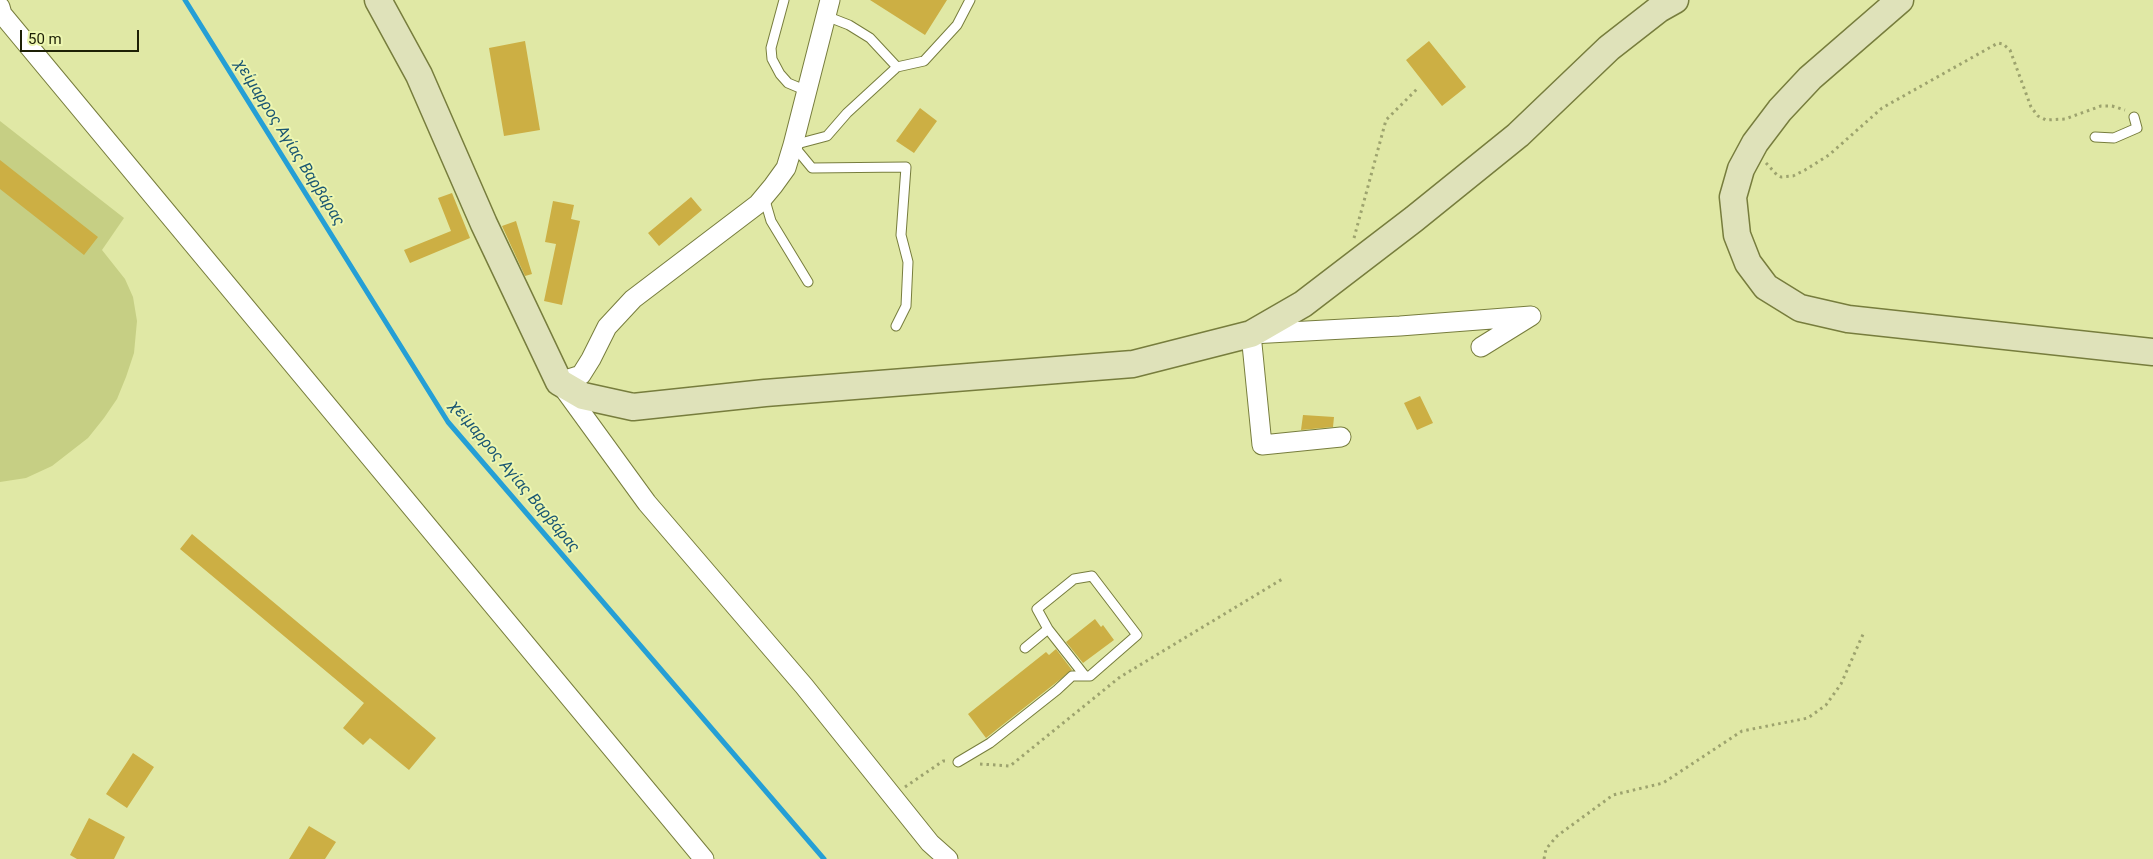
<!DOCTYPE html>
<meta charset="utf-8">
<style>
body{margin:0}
#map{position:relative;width:2153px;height:859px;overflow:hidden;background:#e0e8a5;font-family:Roboto,sans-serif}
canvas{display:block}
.scale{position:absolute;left:20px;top:30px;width:119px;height:22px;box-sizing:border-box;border:2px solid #1d2005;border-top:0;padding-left:6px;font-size:15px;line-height:18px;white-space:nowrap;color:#1d2005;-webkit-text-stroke:4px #edf6b1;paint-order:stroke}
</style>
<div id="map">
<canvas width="2153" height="859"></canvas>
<div class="scale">50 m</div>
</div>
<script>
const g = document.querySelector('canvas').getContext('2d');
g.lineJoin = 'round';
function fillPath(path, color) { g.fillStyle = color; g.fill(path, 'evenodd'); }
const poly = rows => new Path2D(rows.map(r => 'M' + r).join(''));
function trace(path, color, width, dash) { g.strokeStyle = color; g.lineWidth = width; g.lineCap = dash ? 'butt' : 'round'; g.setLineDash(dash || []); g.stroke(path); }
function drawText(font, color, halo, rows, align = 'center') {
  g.font = font + ' Roboto,sans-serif'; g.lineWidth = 4; g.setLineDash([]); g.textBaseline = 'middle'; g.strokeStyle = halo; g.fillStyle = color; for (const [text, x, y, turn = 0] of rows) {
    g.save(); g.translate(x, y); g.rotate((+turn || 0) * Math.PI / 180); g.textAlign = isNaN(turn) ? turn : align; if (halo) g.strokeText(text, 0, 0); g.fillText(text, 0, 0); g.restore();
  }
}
const green = poly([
 [0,121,124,218,102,250,125,279,133,297,137,321,134,353,126,377,117,399,104,418,88,438,52,466,26,478,0,482]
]);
const stream = poly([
 [185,0,448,422,824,859]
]);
const building = poly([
 [870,0,947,0,925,35],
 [525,41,540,130,504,136,489,48],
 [1429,41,1466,87,1442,106,1406,60],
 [920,108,937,121,914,153,896,141],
 [0,160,98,237,84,255,0,189],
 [452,193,470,238,410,263,404,250,451,231,438,198],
 [691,197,702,210,659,246,648,233],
 [553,201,574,205,571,219,580,221,562,305,544,301,556,244,545,242],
 [516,221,532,274,525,276,502,226],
 [1420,396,1433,423,1417,430,1404,403],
 [1303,415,1334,417,1333,427,1301,430],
 [192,534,436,738,409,770,370,738,363,745,343,728,364,703,180,549],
 [1095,619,1101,627,1103,625,1114,640,1083,663,1066,642],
 [1056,649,1072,670,986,738,968,714,1046,652,1049,655],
 [133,753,154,767,127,808,106,794],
 [89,818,125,837,114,859,77,859,70,855],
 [309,826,336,842,325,859,289,859]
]);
const path = poly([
 [1766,163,1777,175,1781,177,1793,176,1805,170,1829,155,1882,108,1998,43,2003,44,2010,50,2031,107,2038,116,2046,120,2065,119,2101,106,2112,106,2125,110],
 [1354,238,1386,120,1417,89],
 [980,764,1010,766,1120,677,1284,578],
 [905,787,943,761,948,761],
 [1544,859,1546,849,1557,836,1613,795,1663,783,1742,731,1808,718,1826,705,1841,684,1864,632]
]);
const lane = poly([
 [784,0,771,48,772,59,780,74,788,83,807,91],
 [826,16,849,25,870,38,897,67],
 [2095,137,2114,138,2137,128,2134,117],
 [764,197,771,221,808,282],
 [896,326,906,306,908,262,901,235,906,167,812,168,793,145,827,136,847,113,897,67,924,61,957,25,970,0],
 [1048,629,1085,676],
 [958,762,990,743,1057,690,1072,676,1090,676,1137,635,1092,576,1074,579,1037,609,1048,629,1025,648]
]);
const street = poly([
 [830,0,793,145,786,168,773,186,758,204,633,299,607,327,591,359,581,375,559,382,647,503,804,686,930,843,948,859],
 [0,7,2,14,704,859],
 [1341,437,1262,445,1251,334,1400,326,1531,316,1481,347]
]);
const secondary = poly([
 [378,0,419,75,484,224,559,382,583,396,633,407,765,393,1133,364,1251,334,1303,304,1414,219,1518,135,1609,48,1659,9,1675,0],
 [1900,0,1810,78,1780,110,1755,143,1741,169,1733,197,1737,235,1748,263,1766,287,1800,308,1848,319,2153,352]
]);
const waterNames = [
 ["χείμαρρος Αγίας Βαρβάρας",289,143,58],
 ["χείμαρρος Αγίας Βαρβάρας",514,477,50]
];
fillPath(green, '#c6cf84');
trace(stream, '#259fd5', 5);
fillPath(building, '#ccaf44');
trace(lane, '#777d3d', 11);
trace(street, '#777d3d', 21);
trace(secondary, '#777d3d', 29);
trace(path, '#9da36e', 3, [2.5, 4]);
trace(lane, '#fff', 9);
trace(street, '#fff', 19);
trace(secondary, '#dfe2ba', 26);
drawText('italic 16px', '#1a5672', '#edf6b1', waterNames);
</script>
